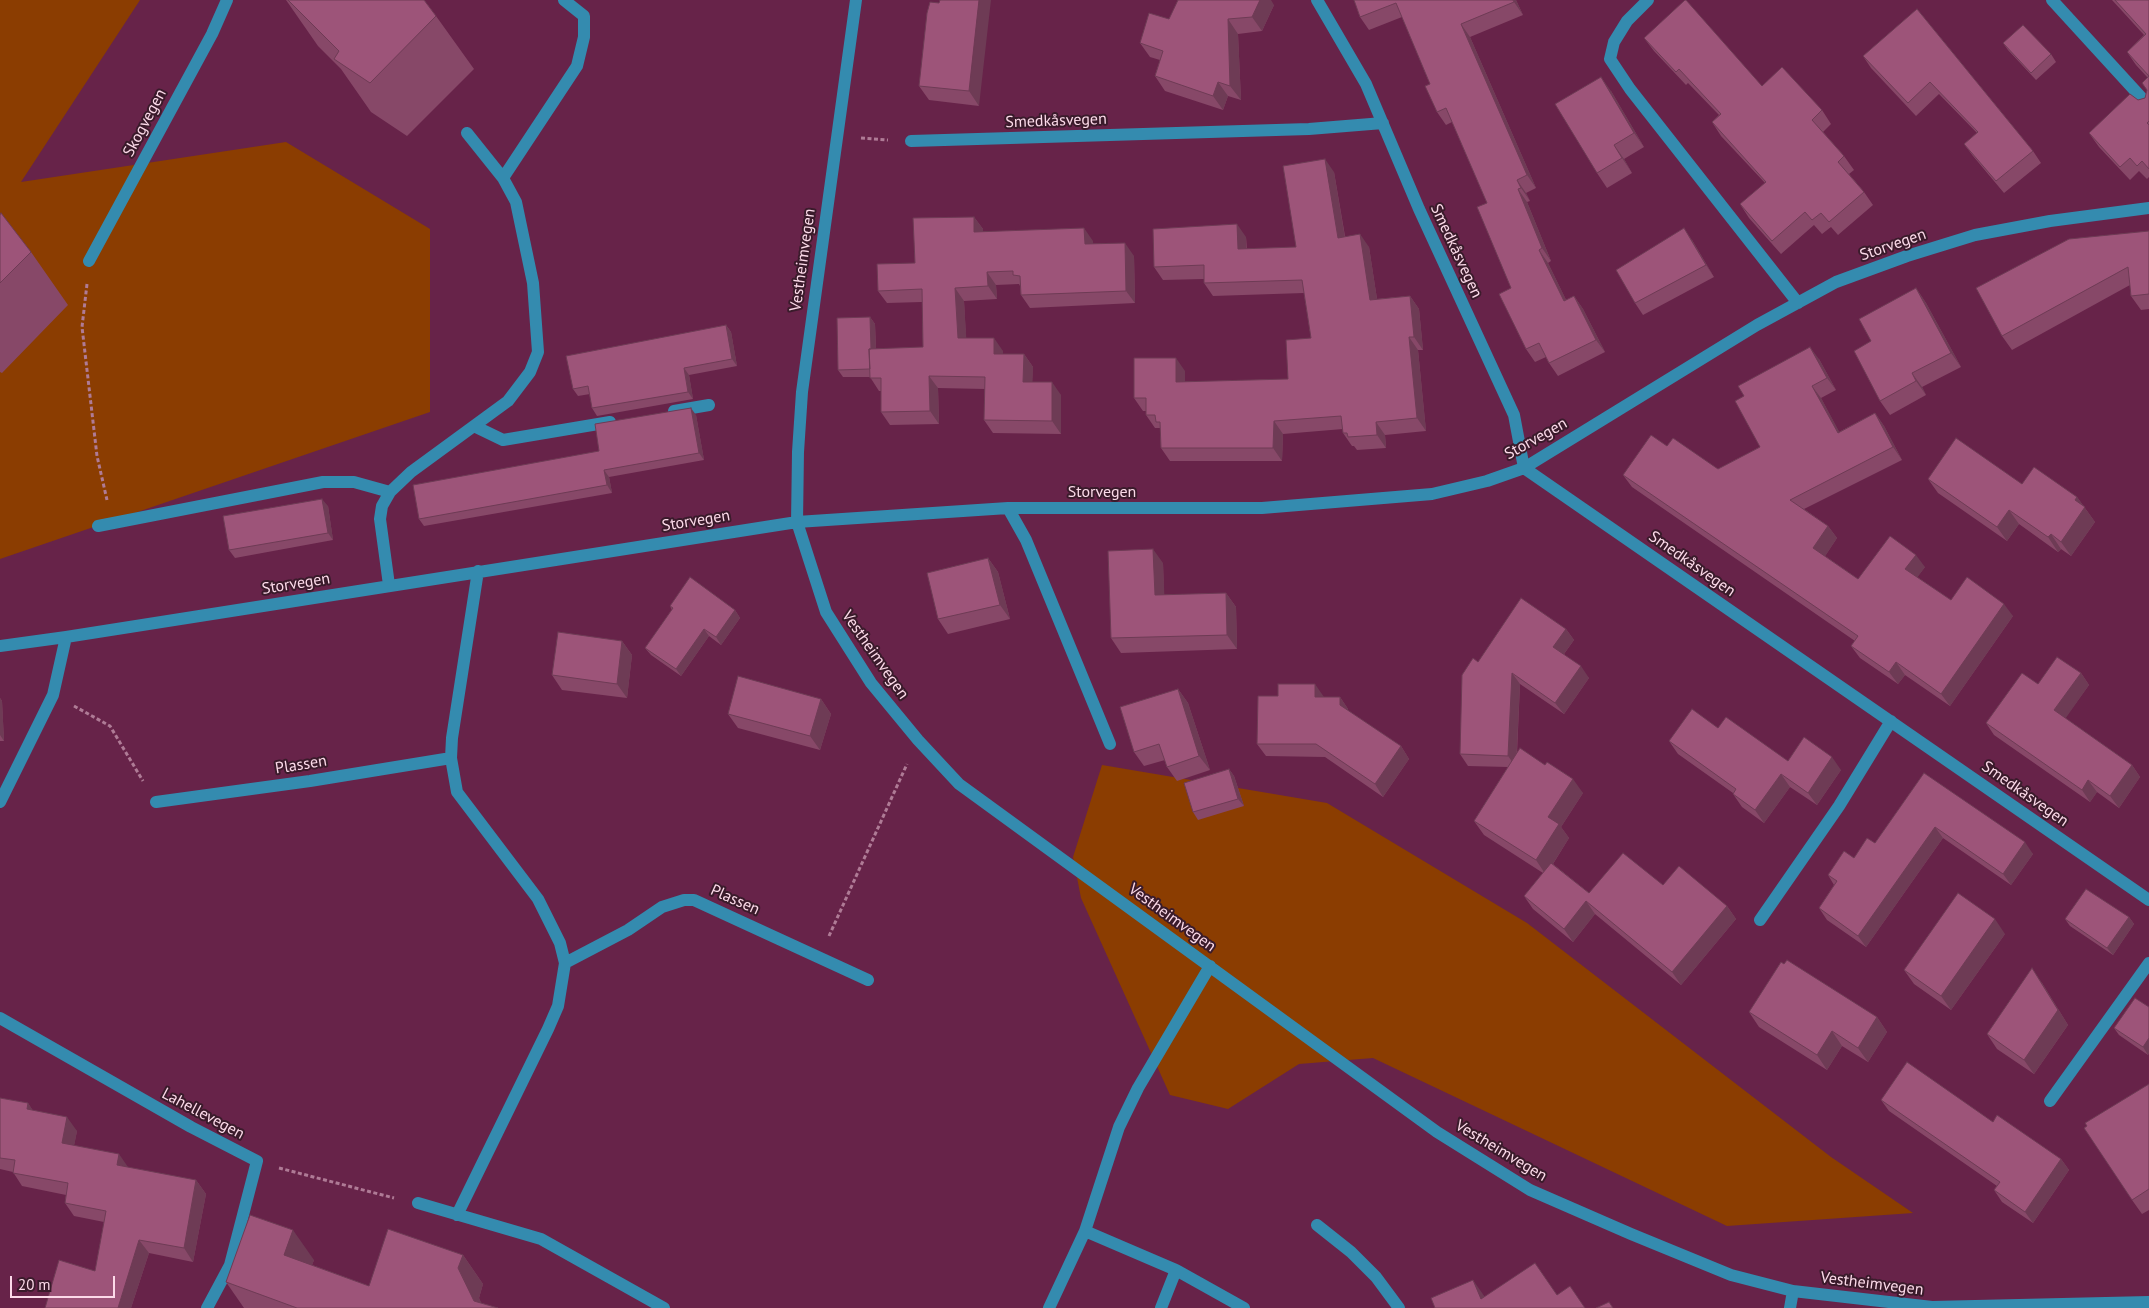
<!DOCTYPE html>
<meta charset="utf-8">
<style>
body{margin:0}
#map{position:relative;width:2149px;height:1308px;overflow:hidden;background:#672349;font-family:"PT Sans",sans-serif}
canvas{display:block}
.scale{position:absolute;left:10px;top:1276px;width:105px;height:22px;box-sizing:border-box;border:2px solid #fcdae9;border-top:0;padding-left:6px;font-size:15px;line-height:18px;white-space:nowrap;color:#fcdae9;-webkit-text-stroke:4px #3a1b2b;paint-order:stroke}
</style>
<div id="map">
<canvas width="2149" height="1308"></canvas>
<div class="scale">20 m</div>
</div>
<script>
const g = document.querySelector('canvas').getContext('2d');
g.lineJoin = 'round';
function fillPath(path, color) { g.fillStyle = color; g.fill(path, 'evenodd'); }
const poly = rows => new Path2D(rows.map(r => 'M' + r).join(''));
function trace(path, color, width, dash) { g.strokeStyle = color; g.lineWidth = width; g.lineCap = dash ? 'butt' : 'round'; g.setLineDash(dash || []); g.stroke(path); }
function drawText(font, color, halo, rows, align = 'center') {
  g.font = font + ' "PT Sans",sans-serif'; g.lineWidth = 4; g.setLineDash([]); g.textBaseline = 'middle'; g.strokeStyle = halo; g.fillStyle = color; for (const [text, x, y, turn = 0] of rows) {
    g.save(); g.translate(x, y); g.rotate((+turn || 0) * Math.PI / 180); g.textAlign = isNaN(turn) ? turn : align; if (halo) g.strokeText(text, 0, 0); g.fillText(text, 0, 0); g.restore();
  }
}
const green = poly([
 [0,0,140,0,21,182,286,142,430,229,430,412,0,559],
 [1102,765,1327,803,1527,923,1831,1157,1913,1213,1727,1226,1373,1058,1299,1064,1228,1109,1170,1095,1081,898,1073,857]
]);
const path = poly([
 [861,138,888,140],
 [87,284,82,327,97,456,107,500],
 [74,706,110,726,143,781],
 [829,936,907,764],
 [279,1168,394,1198]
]);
const minor = poly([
 [856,0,802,392,798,452,797,522,826,612,871,683,918,740,959,784,1437,1132,1530,1190,1631,1234,1731,1275,1793,1291,1932,1307,2149,1302],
 [1317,0,1366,84,1419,209,1514,415,1524,468,2149,900],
 [1648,0,1627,21,1614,42,1610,59,1630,89,1798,303],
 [2052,0,2149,106],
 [911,141,1309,129,1383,123],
 [503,178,577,66,584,37,584,16,564,0],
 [89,261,212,34,227,0],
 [674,411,709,405],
 [474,426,503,440,610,422],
 [1008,508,1026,540,1110,744],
 [98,526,323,482,354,482,390,492],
 [389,585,380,519,382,506,390,492,411,472,508,401,530,372,538,352,533,283,516,202,503,178,467,133],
 [0,646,66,637,797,522,1008,508,1262,508,1432,494,1487,481,1524,468,1757,325,1836,282,1907,256,1975,235,2050,221,2149,208],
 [0,802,53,695,66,637],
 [156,802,310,781,451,758],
 [1760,920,1839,806,1891,721],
 [565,963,628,930,662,907,684,900,694,900,868,980],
 [0,1018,191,1127,257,1161,230,1265,207,1308],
 [2050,1101,2149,963],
 [418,1203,541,1239,664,1308],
 [457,1215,548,1029,558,1006,565,963,560,943,538,899,457,792,451,758,452,738,478,571],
 [1317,1225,1351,1252,1376,1277,1399,1308],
 [1085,1231,1176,1270,1244,1308],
 [1049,1308,1085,1231,1119,1127,1138,1088,1210,966],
 [1161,1308,1176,1270],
 [1790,1308,1793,1291]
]);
const wall = poly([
 [286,0,424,0,436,16,474,69,407,136,371,112,341,69,318,46],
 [1354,0,1516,0,1523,15,1470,37,1536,188,1526,193,1530,201,1527,202,1551,261,1548,263,1566,300,1574,296,1583,309,1605,352,1558,376,1549,363,1546,357,1535,362,1526,349,1511,288,1487,203,1452,122,1446,125,1437,112,1430,84,1402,17,1369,30,1360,17],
 [2112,0,2149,0,2149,177,2147,179,2139,171,2130,180,2099,147,2089,133,2138,100,2145,98,2147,91,2147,77,2136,65,2127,52,2144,35],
 [939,3,979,106,929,100,919,86],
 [1274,5,1262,31,1238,34,1241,100,1228,96,1223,110,1165,91,1155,76,1160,60,1150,57,1140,43,1169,19],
 [1917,9,2033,151,2041,163,2004,193,1973,156,1964,144,1977,133,1939,94,1916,116,1871,68,1863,56],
 [1644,38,1822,110,1831,124,1823,132,1844,156,1854,170,1849,174,1864,192,1873,205,1838,235,1831,227,1822,234,1814,225,1781,254,1749,218,1740,204,1765,183,1721,136,1712,122,1719,115,1688,83,1686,85,1654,51],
 [2003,43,2051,54,2056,62,2036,80,2008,50],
 [1611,91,1644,147,1624,159,1632,173,1607,188,1597,173],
 [1334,172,1345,236,1369,247,1377,299,1410,296,1419,309,1423,350,1418,350,1426,431,1385,435,1386,448,1357,450,1354,446,1352,446,1343,433,1343,429,1283,434,1282,461,1170,461,1161,448,1160,429,1160,428,1155,428,1146,415,1146,411,1143,411,1134,398,1185,371,1185,382,1288,379,1311,338,1304,293,1213,296,1204,283,1204,279,1163,280,1154,267,1246,237,1247,249,1296,247],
 [0,215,31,252,68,305,2,373,0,372],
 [974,217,983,229,983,232,1093,241,1093,244,1134,256,1135,303,1030,308,1021,295,1020,286,1019,284,996,285,997,299,964,301,966,338,1003,351,1003,354,1024,354,1033,367,1032,382,1061,395,1061,434,993,433,984,420,985,389,938,388,939,424,890,425,881,412,881,391,879,391,870,377,843,377,838,370,870,317,875,324,876,349,923,347,922,302,887,303,878,291],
 [2149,231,2149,309,2141,310,2131,296,2130,285,2012,350,2002,336],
 [1692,240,1714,277,1643,315,1635,303],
 [1916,288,1926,303,1961,367,1922,387,1926,395,1890,415,1880,401,1871,341],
 [726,325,731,332,737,366,689,375,693,399,597,416,592,408,590,394,578,396,573,389],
 [1819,359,1836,390,1821,398,1839,432,1875,413,1884,426,1902,460,1804,509,1828,526,1837,538,1825,556,1858,579,1925,567,1917,577,1951,600,2013,616,1950,706,1905,675,1898,684,1860,658,1851,646,1855,641,1632,487,1623,475,1667,446,1718,469,1760,447],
 [696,415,704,460,609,477,612,493,424,526,419,519],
 [1928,479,2022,484,2077,497,2095,522,2071,556,2061,549,2058,552,2019,524,2007,541,1938,493],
 [328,506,333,540,235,558,229,550],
 [988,558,998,572,1010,619,948,634,938,619],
 [1163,563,1164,595,1226,593,1236,607,1237,649,1121,653,1111,638],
 [670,606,735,610,740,618,721,645,709,636,681,676,651,655,645,648,672,610],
 [1566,629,1574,640,1564,654,1589,678,1564,714,1520,684,1517,754,1583,793,1561,827,1569,838,1553,864,1589,893,1663,885,1727,906,1736,919,1681,985,1595,914,1573,942,1533,909,1524,896,1543,873,1484,835,1474,821,1508,767,1468,766,1460,754,1478,662],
 [622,641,632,655,627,698,562,690,552,675],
 [2081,673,2089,685,2065,718,2132,765,2140,777,2119,808,2097,792,2090,802,1994,735,1986,723,2038,684],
 [1178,689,1188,703,1210,770,1177,781,1167,767,1165,760,1144,766,1134,752],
 [1324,697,1340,697,1348,709,1348,711,1401,746,1409,759,1383,797,1325,757,1266,756,1257,744],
 [0,698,2,701,4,741,0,741],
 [821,699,831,714,820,750,738,728,728,714],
 [1718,728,1788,761,1841,770,1817,805,1790,787,1764,823,1742,807,1733,794,1733,793,1678,754,1669,741],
 [1229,769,1234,776,1244,806,1198,820,1193,812],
 [1924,773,2033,854,2011,885,1943,838,1866,947,1827,920,1819,908,1834,885,1828,875,1875,843],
 [2129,917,2134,924,2113,955,2070,926,2065,919],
 [2005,934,1951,1010,1914,984,1904,970],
 [2042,983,2068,1025,2034,1074,1997,1049,1987,1034],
 [2149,1007,2149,1053,2148,1055,2119,1035,2114,1028],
 [1749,1012,1877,1017,1887,1032,1868,1062,1842,1046,1827,1070,1759,1027],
 [2149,1084,2149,1210,2142,1214,2132,1200],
 [0,1098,28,1103,33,1111,77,1131,74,1145,128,1168,196,1180,206,1194,193,1262,149,1253,131,1308,45,1308,95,1271,104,1222,74,1216,65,1203,66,1195,22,1186,13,1172,0,1169],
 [1881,1100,1993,1122,2061,1159,2069,1170,2033,1223,2002,1202,1994,1190,1997,1186,1889,1111],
 [463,1255,483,1284,479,1298,481,1303,498,1308,244,1308,226,1282,314,1260,312,1265,369,1286]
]);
const shadedWall = poly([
 [979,0,991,0,979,106,969,91],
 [1260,0,1271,0,1274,5,1262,31,1252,17],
 [1513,0,1516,0,1523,15,1514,2],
 [1228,19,1238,34,1241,100,1230,86],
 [1461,24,1470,37,1536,188,1527,175],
 [1601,77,1611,91,1644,147,1634,133],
 [1218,82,1228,96,1223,110,1213,96],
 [1614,145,1624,159,1632,173,1622,158],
 [1325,159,1334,172,1347,250,1338,238],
 [1517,180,1526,193,1530,201,1521,188],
 [1518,189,1527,202,1551,261,1542,248],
 [974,217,983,229,983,245,974,232],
 [1237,224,1246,237,1247,262,1238,249],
 [1084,228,1093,241,1094,257,1085,244],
 [1684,228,1692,240,1714,277,1706,265],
 [1360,234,1369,247,1379,312,1370,300],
 [1125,243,1134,256,1135,303,1126,291],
 [1539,250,1548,263,1573,314,1564,301],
 [987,272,996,285,997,299,988,286],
 [955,288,964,301,967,350,958,338],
 [1916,288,1926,303,1961,367,1951,353],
 [1410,296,1419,309,1423,350,1414,337],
 [1574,296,1583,309,1605,352,1596,340],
 [870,317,875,324,877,376,872,369],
 [726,325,731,332,737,366,732,359],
 [1409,337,1418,350,1426,431,1417,418],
 [994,338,1003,351,1003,367,994,354],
 [1810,347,1819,359,1836,390,1827,378],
 [1024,354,1033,367,1032,395,1023,382],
 [1176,358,1185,371,1185,395,1176,382],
 [684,368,689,375,693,399,688,392],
 [1912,373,1922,387,1926,395,1916,381],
 [929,376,938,388,939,424,930,411],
 [1052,382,1061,395,1061,434,1052,421],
 [1812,386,1821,398,1847,446,1838,433],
 [691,408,696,415,704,460,699,453],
 [1875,413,1884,426,1902,460,1893,447],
 [1274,421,1283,434,1282,461,1273,448],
 [1376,422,1385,435,1386,448,1377,435],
 [604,470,609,477,612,493,607,485],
 [2077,497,2095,522,2071,556,2061,542,2075,500],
 [322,499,328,506,333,540,328,533],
 [2009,510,2019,524,2007,541,1997,527],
 [1828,526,1837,538,1822,561,1813,548],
 [2051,534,2061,549,2058,552,2048,537],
 [1153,549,1163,563,1165,610,1155,595],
 [1916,555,1925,567,1914,582,1905,569],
 [988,558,998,572,1010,619,1000,605],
 [1226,593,1236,607,1237,649,1227,635],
 [2004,604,2013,616,1950,706,1941,694],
 [735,610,740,618,721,645,716,637],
 [704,629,709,636,681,676,676,669],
 [1566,629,1574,640,1561,658,1553,647],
 [622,641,632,655,627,698,617,684],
 [1896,662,1905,675,1898,684,1889,672],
 [1581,666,1589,678,1564,714,1555,703],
 [1512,673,1520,684,1516,767,1508,756],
 [2081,673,2089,685,2063,722,2054,710],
 [1315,684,1324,697,1315,697],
 [1178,689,1188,703,1210,770,1199,756],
 [1340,697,1348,709,1348,717,1340,705],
 [0,698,2,701,4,741,0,735],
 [821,699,831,714,820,750,810,736],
 [1401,746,1409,759,1383,797,1375,784],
 [1832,757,1841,770,1817,805,1808,793],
 [2132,765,2140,777,2119,808,2110,796],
 [1229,769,1234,776,1244,806,1238,799],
 [1781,774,1790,787,1764,823,1755,810],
 [1573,779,1583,793,1561,827,1569,838,1546,875,1536,860,1548,817],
 [2088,780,2097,792,2090,802,2082,790],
 [1935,827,1943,838,1866,947,1858,936],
 [2025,842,2033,854,2011,885,2003,874],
 [1586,901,1595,914,1573,942,1564,929],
 [1727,906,1736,919,1681,985,1672,972],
 [2129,917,2134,924,2113,955,2107,948],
 [1995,919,2005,934,1951,1010,1941,996],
 [2032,968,2042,983,2068,1025,2034,1074,2024,1060],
 [1877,1017,1887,1032,1868,1062,1858,1048],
 [1832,1031,1842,1046,1827,1070,1817,1055],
 [2149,1038,2149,1053,2148,1055,2143,1047],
 [28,1103,37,1117,27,1109],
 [67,1117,77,1131,72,1157,62,1143],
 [119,1154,128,1167,117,1165],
 [2061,1159,2069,1170,2033,1223,2025,1212],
 [196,1180,206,1194,193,1262,184,1248],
 [293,1230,314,1260,305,1284,284,1255],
 [139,1240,149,1253,131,1308,118,1308],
 [463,1255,483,1284,479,1298,484,1308,474,1301,458,1268],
 [1473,1280,1487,1300,1481,1299]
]);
const building = poly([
 [288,0,424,0,436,16,370,83,334,59,339,51,288,0],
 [940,0,979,0,969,91,919,86,927,13,930,2,939,3,940,0],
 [1178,0,1260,0,1252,17,1228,19,1230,86,1218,82,1213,96,1155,76,1163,51,1140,43,1149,13,1169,19,1178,0],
 [1354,0,1513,0,1514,2,1461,24,1527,175,1517,180,1521,188,1518,189,1542,248,1539,250,1564,301,1574,296,1596,340,1549,363,1539,343,1526,349,1499,294,1511,288,1477,207,1487,203,1446,108,1437,112,1425,86,1430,84,1396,3,1360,17,1354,0],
 [1685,0,1686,0,1762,86,1782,67,1822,110,1812,120,1844,156,1838,162,1864,192,1829,222,1821,213,1812,220,1805,212,1772,241,1740,204,1766,182,1712,122,1721,114,1679,69,1676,72,1644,38,1685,0],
 [2115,0,2149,0,2149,121,2147,123,2149,125,2149,169,2142,161,2137,166,2130,158,2120,167,2089,133,2130,94,2138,100,2145,98,2147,90,2142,83,2149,76,2127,52,2146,34,2115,0],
 [1917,9,2033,151,1996,181,1964,144,1978,132,1930,82,1908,103,1863,56,1917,9],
 [2023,25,2051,54,2031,73,2003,43,2023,25],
 [1601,77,1634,133,1614,145,1622,158,1597,173,1555,104,1601,77],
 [1325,159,1338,238,1360,234,1370,300,1410,296,1414,337,1409,337,1417,418,1376,422,1377,435,1348,437,1347,433,1343,433,1341,416,1274,421,1273,448,1161,448,1160,422,1156,422,1155,415,1146,415,1146,398,1134,398,1134,358,1176,358,1176,382,1288,379,1286,340,1311,338,1302,280,1204,283,1204,265,1154,267,1153,229,1237,224,1238,249,1296,247,1283,166,1325,159],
 [1,213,31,252,0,283,0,215,1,213],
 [974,217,974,232,1084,228,1085,244,1125,243,1126,291,1021,295,1020,276,1013,275,1013,271,987,272,988,286,955,288,958,338,994,338,994,354,1024,354,1023,382,1052,382,1052,421,984,420,985,377,929,376,930,411,881,412,881,378,870,378,869,349,923,347,922,289,878,291,877,264,915,263,913,218,974,217],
 [1684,228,1706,265,1635,303,1616,270,1684,228],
 [2149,231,2149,294,2131,296,2128,267,2002,336,1976,288,2069,239,2149,231],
 [1916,288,1951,353,1912,373,1916,381,1880,401,1854,351,1871,341,1859,319,1916,288],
 [870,317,871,349,869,349,870,369,838,370,837,318,870,317],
 [726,325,732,359,684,368,688,392,592,408,588,386,573,389,566,356,726,325],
 [1810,347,1827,378,1812,386,1838,433,1875,413,1893,447,1790,500,1828,526,1813,548,1858,579,1890,536,1916,555,1905,569,1951,600,1967,577,2004,604,1941,694,1896,662,1889,672,1851,646,1858,636,1623,475,1651,435,1667,446,1673,438,1718,469,1760,447,1735,401,1744,396,1738,386,1810,347],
 [691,408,699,453,604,470,607,485,419,519,413,485,599,451,595,424,691,408],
 [1956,438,2022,484,2034,467,2077,497,2075,500,2085,507,2061,542,2051,534,2048,537,2009,510,1997,527,1928,479,1956,438],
 [322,499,328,533,229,550,223,516,322,499],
 [1153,549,1155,595,1226,593,1227,635,1111,638,1108,551,1153,549],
 [988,558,1000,605,938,619,927,573,988,558],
 [690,577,735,610,716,637,704,629,676,669,645,648,673,608,670,606,690,577],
 [1521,598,1566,629,1553,647,1581,666,1555,703,1512,673,1508,756,1460,754,1462,675,1473,658,1478,662,1521,598],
 [558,632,622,641,617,684,552,675,558,632],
 [2057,657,2081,673,2054,710,2132,765,2110,796,2088,780,2082,790,1986,723,2022,673,2038,684,2057,657],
 [738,676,821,699,810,736,728,714,738,676],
 [1278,684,1315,684,1315,697,1340,697,1340,705,1401,746,1375,784,1316,744,1257,744,1258,696,1278,696,1278,684],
 [1178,689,1199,756,1167,767,1159,744,1134,752,1120,707,1178,689],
 [1692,709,1718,728,1726,717,1788,761,1804,737,1832,757,1808,793,1781,774,1755,810,1733,794,1736,789,1669,741,1692,709],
 [1520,748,1545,765,1547,762,1573,779,1548,817,1559,824,1536,860,1474,821,1520,748],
 [1229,769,1238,799,1193,812,1184,783,1229,769],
 [1924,773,2025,842,2003,874,1935,827,1858,936,1819,908,1837,881,1828,875,1844,851,1854,858,1867,838,1875,843,1924,773],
 [1623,853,1663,885,1679,866,1727,906,1672,972,1586,901,1564,929,1524,896,1551,863,1589,893,1623,853],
 [2086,889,2129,917,2107,948,2065,919,2086,889],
 [1958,893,1995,919,1941,996,1904,970,1958,893],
 [1787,960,1877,1017,1858,1048,1832,1031,1817,1055,1749,1012,1781,962,1784,964,1787,960],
 [2032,968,2058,1010,2024,1060,1987,1034,2032,968],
 [2135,998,2149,1007,2149,1038,2143,1047,2114,1028,2135,998],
 [1907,1062,1993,1122,1997,1115,2061,1159,2025,1212,1994,1190,2000,1182,1881,1100,1907,1062],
 [2149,1084,2149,1189,2132,1200,2084,1128,2087,1126,2085,1123,2149,1084],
 [0,1098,28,1103,27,1109,67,1117,62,1143,119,1154,117,1165,196,1180,184,1248,139,1240,118,1308,45,1308,59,1260,95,1271,106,1211,65,1203,68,1183,13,1173,15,1160,0,1158,0,1098],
 [250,1215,293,1230,284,1255,369,1286,388,1229,463,1255,458,1268,474,1301,498,1308,297,1308,226,1282,250,1215],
 [1535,1263,1557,1295,1570,1286,1585,1308,1435,1308,1431,1298,1473,1280,1481,1299,1535,1263],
 [1609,1302,1613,1308,1596,1308,1609,1302]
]);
const streetNames = [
 ["Smedkåsvegen",1056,121,-2],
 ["Skogvegen",145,123,-62],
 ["Storvegen",1893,245,-19],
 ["Smedkåsvegen",1456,251,65],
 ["Vestheimvegen",803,260,-82],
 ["Storvegen",1536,439,-29],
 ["Storvegen",1102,492],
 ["Storvegen",696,521,-9],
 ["Smedkåsvegen",1692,564,35],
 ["Storvegen",296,584,-9],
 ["Vestheimvegen",875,655,55],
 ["Plassen",301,765,-9],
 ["Smedkåsvegen",2025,794,35],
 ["Plassen",735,900,24],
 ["Vestheimvegen",1172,918,36],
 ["Lahellevegen",203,1114,28],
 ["Vestheimvegen",1501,1151,31],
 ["Vestheimvegen",1872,1284,7]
];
fillPath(green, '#8b3d01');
trace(path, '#af7b96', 3, [4, 2.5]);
trace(minor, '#348baf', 12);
fillPath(wall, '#874868');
fillPath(shadedWall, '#6e3b55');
fillPath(building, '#9d5479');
trace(building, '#6e3b55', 1);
drawText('16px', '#fcdae9', '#3a1b2b', streetNames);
</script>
